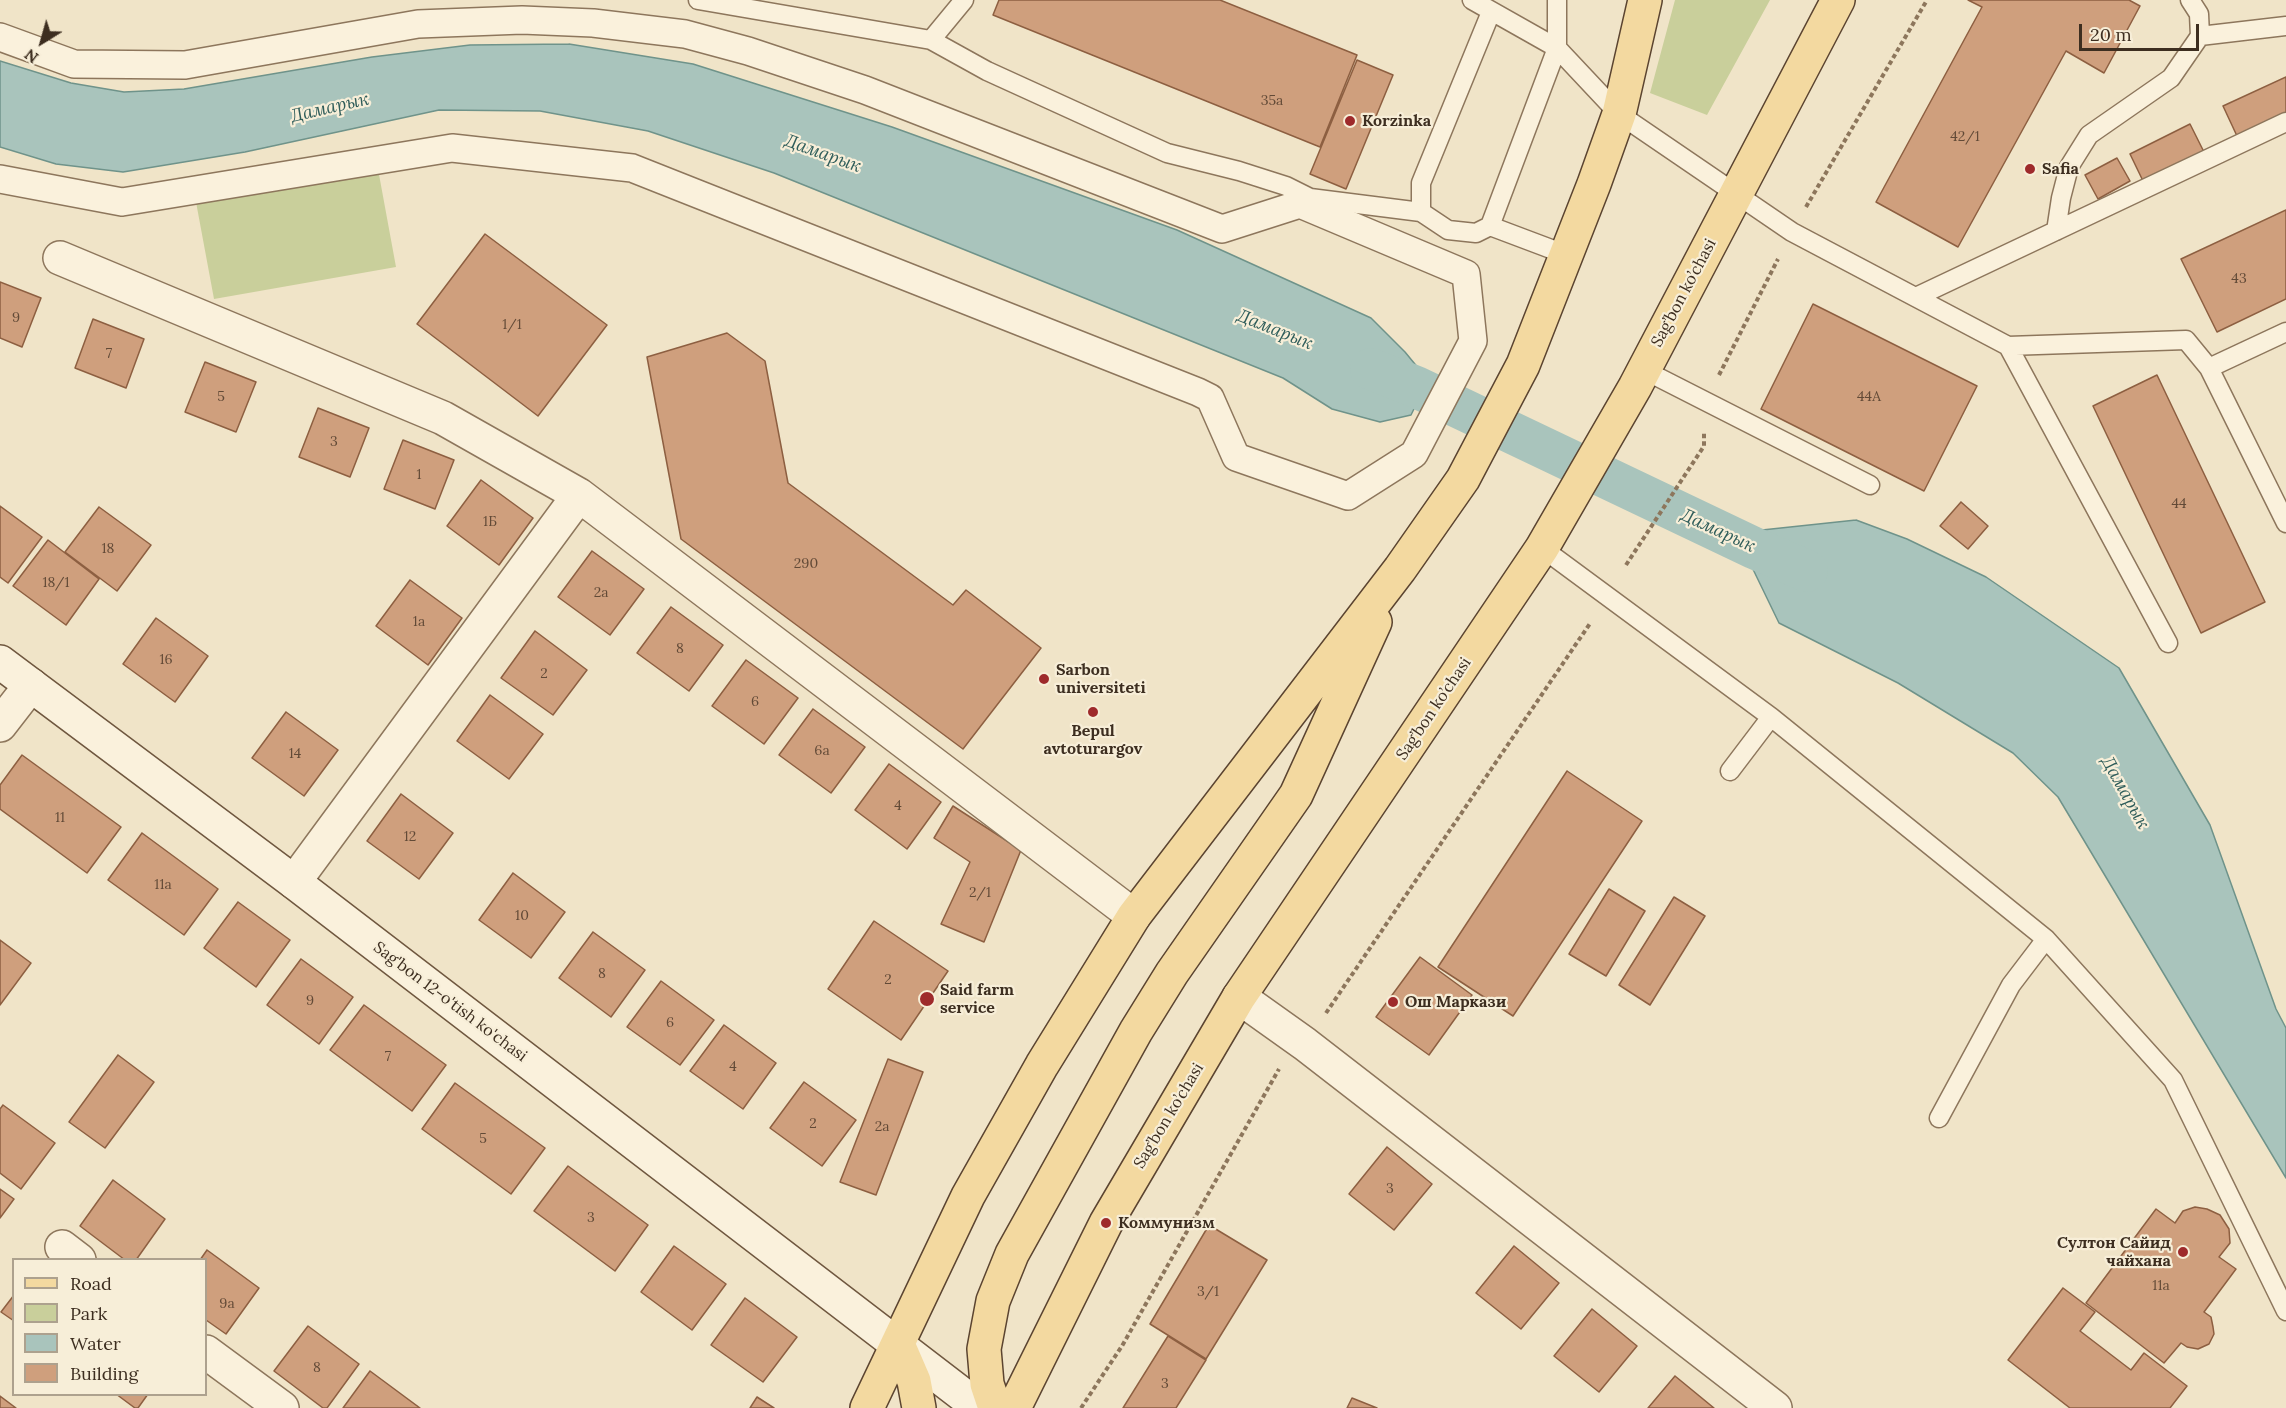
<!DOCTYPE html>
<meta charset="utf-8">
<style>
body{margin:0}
#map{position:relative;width:2286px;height:1408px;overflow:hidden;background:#f0e4c8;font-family:Lora,serif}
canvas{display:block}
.legend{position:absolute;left:12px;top:1258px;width:195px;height:138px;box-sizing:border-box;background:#f7eed8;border:2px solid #ada18e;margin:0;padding:8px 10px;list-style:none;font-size:18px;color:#3d2e20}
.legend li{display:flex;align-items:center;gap:12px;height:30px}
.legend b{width:30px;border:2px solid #ada18e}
.north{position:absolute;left:12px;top:12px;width:60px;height:60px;-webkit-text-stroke:4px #f7eed8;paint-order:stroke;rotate:217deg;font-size:16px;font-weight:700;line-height:24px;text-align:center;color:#3d2e20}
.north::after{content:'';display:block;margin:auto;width:21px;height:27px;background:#3d2e20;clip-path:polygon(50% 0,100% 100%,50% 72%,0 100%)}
.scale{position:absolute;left:2079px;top:24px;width:120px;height:27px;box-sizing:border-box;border:3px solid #3d2e20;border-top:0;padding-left:8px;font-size:18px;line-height:21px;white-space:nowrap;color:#3d2e20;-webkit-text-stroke:4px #f7eed8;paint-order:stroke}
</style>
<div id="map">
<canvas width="2286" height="1408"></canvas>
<ul class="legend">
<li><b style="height:8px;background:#f3d9a0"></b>Road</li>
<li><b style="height:16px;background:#c9cf9b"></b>Park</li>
<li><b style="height:16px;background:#a9c4bc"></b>Water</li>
<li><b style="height:16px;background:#cf9f7d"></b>Building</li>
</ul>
<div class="north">N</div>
<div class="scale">20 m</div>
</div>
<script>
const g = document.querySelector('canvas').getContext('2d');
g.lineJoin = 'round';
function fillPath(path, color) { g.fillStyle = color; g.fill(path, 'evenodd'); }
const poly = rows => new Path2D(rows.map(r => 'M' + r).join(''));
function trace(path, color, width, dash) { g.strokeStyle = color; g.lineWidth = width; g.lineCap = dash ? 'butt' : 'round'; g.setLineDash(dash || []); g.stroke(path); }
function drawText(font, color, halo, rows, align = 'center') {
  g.font = font + ' Lora,serif'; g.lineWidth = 4.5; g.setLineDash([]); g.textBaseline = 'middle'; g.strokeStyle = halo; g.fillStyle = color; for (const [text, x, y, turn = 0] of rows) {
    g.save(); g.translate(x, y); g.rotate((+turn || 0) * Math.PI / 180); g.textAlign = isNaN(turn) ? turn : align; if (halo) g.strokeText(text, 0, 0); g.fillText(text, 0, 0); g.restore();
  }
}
const green = poly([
 [1675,0,1770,0,1707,115,1650,93],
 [378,169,396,267,214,299,196,202]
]);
const water = poly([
 [569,44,693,64,892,127,1177,230,1371,318,1405,352,1428,380,1411,415,1380,422,1332,409,1283,378,774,173,648,131,540,111,439,110,245,152,123,172,56,164,0,147,0,61,71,83,124,92,184,89,372,57,470,45,569,44],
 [1856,520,1907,539,1986,577,2119,668,2210,825,2276,1009,2286,1028,2286,1178,2058,797,2013,753,1898,683,1779,623,1749,561,1762,530,1856,520]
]);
const canal = poly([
 [1371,369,1416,387,1754,548,1807,571]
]);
const building = poly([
 [999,0,1220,0,1357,55,1320,147,993,15,999,0],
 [1968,0,2129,0,2140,6,2104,73,2066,51,1958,247,1876,202,1982,7,1968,0],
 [1357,60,1393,75,1346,189,1310,174,1357,60],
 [2286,77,2286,113,2237,136,2223,106,2286,77],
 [2190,124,2204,152,2144,183,2130,154,2190,124],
 [2117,158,2130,181,2098,199,2085,175,2117,158],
 [2286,210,2286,299,2217,332,2181,259,2286,210],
 [485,234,607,325,538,416,417,324,485,234],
 [0,282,41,298,22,347,0,338,0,282],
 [1813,304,1977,386,1924,491,1761,409,1813,304],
 [93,319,144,339,126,388,75,368,93,319],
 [727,333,765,361,788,483,953,605,966,590,1041,648,963,749,681,539,647,357,727,333],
 [205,362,256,382,236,432,185,412,205,362],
 [2157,375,2265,602,2201,633,2093,406,2157,375],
 [318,408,369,428,350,477,299,457,318,408],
 [403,440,454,460,435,509,384,489,403,440],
 [481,480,533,518,499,565,447,526,481,480],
 [1961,502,1988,526,1968,549,1940,526,1961,502],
 [0,506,42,537,8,583,0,577,0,506],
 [99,507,151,545,117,591,65,552,99,507],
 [48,540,99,579,66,625,13,586,48,540],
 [592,551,644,589,610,635,558,597,592,551],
 [410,580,462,618,428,665,376,626,410,580],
 [671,607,723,645,689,691,637,653,671,607],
 [156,618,208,656,175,702,123,664,156,618],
 [535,631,587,670,553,715,501,678,535,631],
 [746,660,798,698,764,744,712,706,746,660],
 [490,695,543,734,509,779,457,741,490,695],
 [813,709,865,747,831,793,779,755,813,709],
 [286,712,338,750,304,796,252,758,286,712],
 [22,755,121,827,87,873,0,809,0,785,22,755],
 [889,764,941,802,907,849,855,810,889,764],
 [1567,771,1642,821,1513,1016,1438,967,1567,771],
 [401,794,453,833,419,879,367,841,401,794],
 [953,806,1021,850,984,942,941,924,970,862,934,838,953,806],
 [142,833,218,889,184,935,108,880,142,833],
 [513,873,565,912,531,958,479,920,513,873],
 [1609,889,1645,911,1606,976,1569,954,1609,889],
 [1674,897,1705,916,1650,1005,1619,985,1674,897],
 [238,902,290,940,256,987,204,948,238,902],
 [874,921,948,971,901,1040,828,989,874,921],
 [593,932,645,970,611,1017,559,978,593,932],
 [0,940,31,963,0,1005,0,940],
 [1420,957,1472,995,1429,1055,1376,1017,1420,957],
 [301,959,353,997,319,1044,267,1005,301,959],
 [661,981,714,1020,680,1065,627,1027,661,981],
 [364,1005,446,1065,412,1111,330,1050,364,1005],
 [724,1025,776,1063,743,1109,690,1071,724,1025],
 [118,1055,154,1082,105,1148,69,1122,118,1055],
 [888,1059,923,1072,876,1195,840,1182,888,1059],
 [804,1082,856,1120,822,1166,770,1128,804,1082],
 [455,1083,545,1148,511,1194,422,1129,455,1083],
 [3,1105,55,1143,21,1189,0,1173,0,1109,3,1105],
 [1387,1147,1432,1184,1394,1230,1349,1194,1387,1147],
 [568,1166,648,1225,615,1271,534,1211,568,1166],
 [113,1180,165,1219,136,1260,125,1260,80,1226,113,1180],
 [0,1189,14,1199,0,1218,0,1189],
 [2195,1207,2207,1209,2220,1215,2229,1229,2230,1243,2219,1257,2236,1269,2204,1312,2211,1317,2213,1327,2214,1334,2209,1344,2198,1349,2187,1347,2181,1343,2164,1363,2086,1303,2156,1209,2175,1223,2183,1211,2195,1207],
 [1209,1225,1267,1260,1206,1359,1150,1324,1209,1225],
 [674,1246,726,1284,692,1330,641,1292,674,1246],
 [1514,1246,1559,1283,1521,1329,1476,1293,1514,1246],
 [207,1250,259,1288,226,1334,206,1320,206,1260,200,1260,207,1250],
 [2063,1288,2095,1312,2080,1331,2131,1370,2144,1353,2187,1386,2170,1408,2070,1408,2008,1360,2063,1288],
 [14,1295,14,1321,1,1312,14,1295],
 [745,1298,797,1337,763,1382,711,1345,745,1298],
 [1592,1309,1637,1346,1599,1392,1554,1356,1592,1309],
 [308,1326,359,1364,327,1408,323,1408,274,1371,308,1326],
 [1168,1336,1206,1360,1176,1408,1123,1408,1168,1336],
 [370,1371,420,1408,343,1408,370,1371],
 [1675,1376,1714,1408,1648,1408,1675,1376],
 [116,1394,148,1394,138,1408,135,1408,116,1394],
 [0,1396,16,1408,0,1408,0,1396],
 [757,1397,774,1408,750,1408,757,1397],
 [1352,1398,1377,1408,1347,1408,1352,1398]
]);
const path = poly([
 [1806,207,1927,0],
 [1719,375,1778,259],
 [1626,565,1704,446,1704,433],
 [1326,1013,1591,622],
 [1081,1408,1122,1346,1279,1069]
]);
const service = poly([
 [698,0,931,40],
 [964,0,931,40,987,71,1167,153,1239,171,1286,186,1310,198,1421,212],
 [1472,0,1557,48,1619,114,1792,232,2008,346,2186,340,2209,368,2286,332],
 [1491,12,1421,183,1421,212,1448,230,1476,233,1490,226,1557,48,1557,0],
 [2200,36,2286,26],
 [1490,226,1567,255],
 [2056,231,2061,198,2069,167,2089,135,2171,78,2200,36,2199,14,2190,0],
 [1916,297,2286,122],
 [2008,346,2168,643],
 [2209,368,2286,523],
 [1644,370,1870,485],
 [1542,548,1771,717,2046,939,2173,1080,2286,1311],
 [1730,771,1771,717],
 [1939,1118,2011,985,2046,939]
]);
const pedestrian = poly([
 [0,37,74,64,185,65,418,24,522,20,593,23,685,34,748,51,865,90,1222,229,1300,204,1466,274,1473,341,1414,454,1348,496,1236,457,1210,398,1198,392,632,168,452,148,122,202,0,179]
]);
const minor = poly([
 [60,258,443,418,579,495,1134,916],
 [0,725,31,685],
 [294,882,579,495],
 [1239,997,1305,1044,1775,1408],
 [62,1247,79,1260],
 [206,1352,282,1408]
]);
const secondary = poly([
 [0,662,294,882,980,1408]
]);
const primary = poly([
 [898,1344,914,1381,919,1408],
 [867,1408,968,1196,1042,1065,1134,916,1400,569,1463,479,1523,365,1594,184,1619,114,1645,0],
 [995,1408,987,1384,984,1349,993,1301,1012,1254,1136,1031,1172,973,1296,795,1375,622],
 [1014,1408,1106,1223,1239,997,1542,548,1635,387,1838,0]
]);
const markers = [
 [1350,121,6,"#9e2a2b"],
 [2030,169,6,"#9e2a2b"],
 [1044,679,6,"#9e2a2b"],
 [1093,712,6,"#9e2a2b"],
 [927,999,8,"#9e2a2b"],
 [1393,1002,6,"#9e2a2b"],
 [1106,1223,6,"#9e2a2b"],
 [2183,1252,6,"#9e2a2b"]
];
const numberNames = [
 ["35a",1272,101],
 ["42/1",1965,137],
 ["43",2239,279],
 ["9",16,318],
 ["1/1",512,325],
 ["7",109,354],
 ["5",221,397],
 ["44A",1869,397],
 ["3",334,442],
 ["1",419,475],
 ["44",2179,504],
 ["1Б",490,522],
 ["18",108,549],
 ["290",806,564],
 ["18/1",56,583],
 ["2a",601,593],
 ["1a",419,622],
 ["8",680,649],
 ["16",166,660],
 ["2",544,674],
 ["6",755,702],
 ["6a",822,751],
 ["14",295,754],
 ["4",898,806],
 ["11",60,818],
 ["12",410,837],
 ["11a",163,885],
 ["2/1",980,893],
 ["10",522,916],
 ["8",602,974],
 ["2",888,980],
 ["9",310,1001],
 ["6",670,1023],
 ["7",388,1057],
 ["4",733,1067],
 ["2",813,1124],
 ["2a",882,1127],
 ["5",483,1139],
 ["3",1390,1189],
 ["3",591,1218],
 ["11a",2161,1286],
 ["3/1",1208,1292],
 ["9a",227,1304],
 ["8",317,1368],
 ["3",1165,1384]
];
const poiNames = [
 ["Korzinka",1362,121],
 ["Safia",2042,169],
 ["Sarbon",1056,670],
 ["universiteti",1056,688],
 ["Bepul",1093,731,"center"],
 ["avtoturargov",1093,749,"center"],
 ["Said farm",940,990],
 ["service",940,1008],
 ["Ош Маркази",1405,1002],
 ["Коммунизм",1118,1223],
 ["Султон Сайид",2171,1243,"right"],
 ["чайхана",2171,1261,"right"]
];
const streetNames = [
 ["Sag’bon ko’chasi",1684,293,-62],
 ["Sag’bon ko’chasi",1434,709,-56],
 ["Sag'bon 12-o'tish ko'chasi",450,1002,37],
 ["Sag’bon ko’chasi",1169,1116,-59]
];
const waterNames = [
 ["Дамарык",330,108,-13],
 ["Дамарык",823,154,20],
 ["Дамарык",1275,330,22],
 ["Дамарык",1718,531,25],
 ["Дамарык",2125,793,61]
];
fillPath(green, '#c9cf9b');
fillPath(water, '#a9c4bc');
trace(water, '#6f938a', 1.5);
trace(canal, '#a9c4bc', 42);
fillPath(building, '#cf9f7d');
trace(building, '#8d5f41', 1.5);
trace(service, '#8d765c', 21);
trace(pedestrian, '#8d765c', 30);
trace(minor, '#8d765c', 36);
trace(secondary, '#6f573f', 36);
trace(primary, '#5b4430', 36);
trace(path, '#8d765c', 4, [4.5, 3]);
trace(service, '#faf1dc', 18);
trace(pedestrian, '#faf1dc', 27);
trace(minor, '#faf1dc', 33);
trace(secondary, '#faf1dc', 33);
trace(primary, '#f3d9a0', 33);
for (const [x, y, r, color] of markers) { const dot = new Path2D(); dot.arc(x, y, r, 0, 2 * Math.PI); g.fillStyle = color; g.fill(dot); trace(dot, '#f7eed8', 2); }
drawText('14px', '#624a37', null, numberNames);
drawText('bold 16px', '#3d2e20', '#f7eed8', poiNames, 'left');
drawText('16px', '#3d2e20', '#f7eed8', streetNames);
drawText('italic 18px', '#2f5d5a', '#f7eed8', waterNames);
</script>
